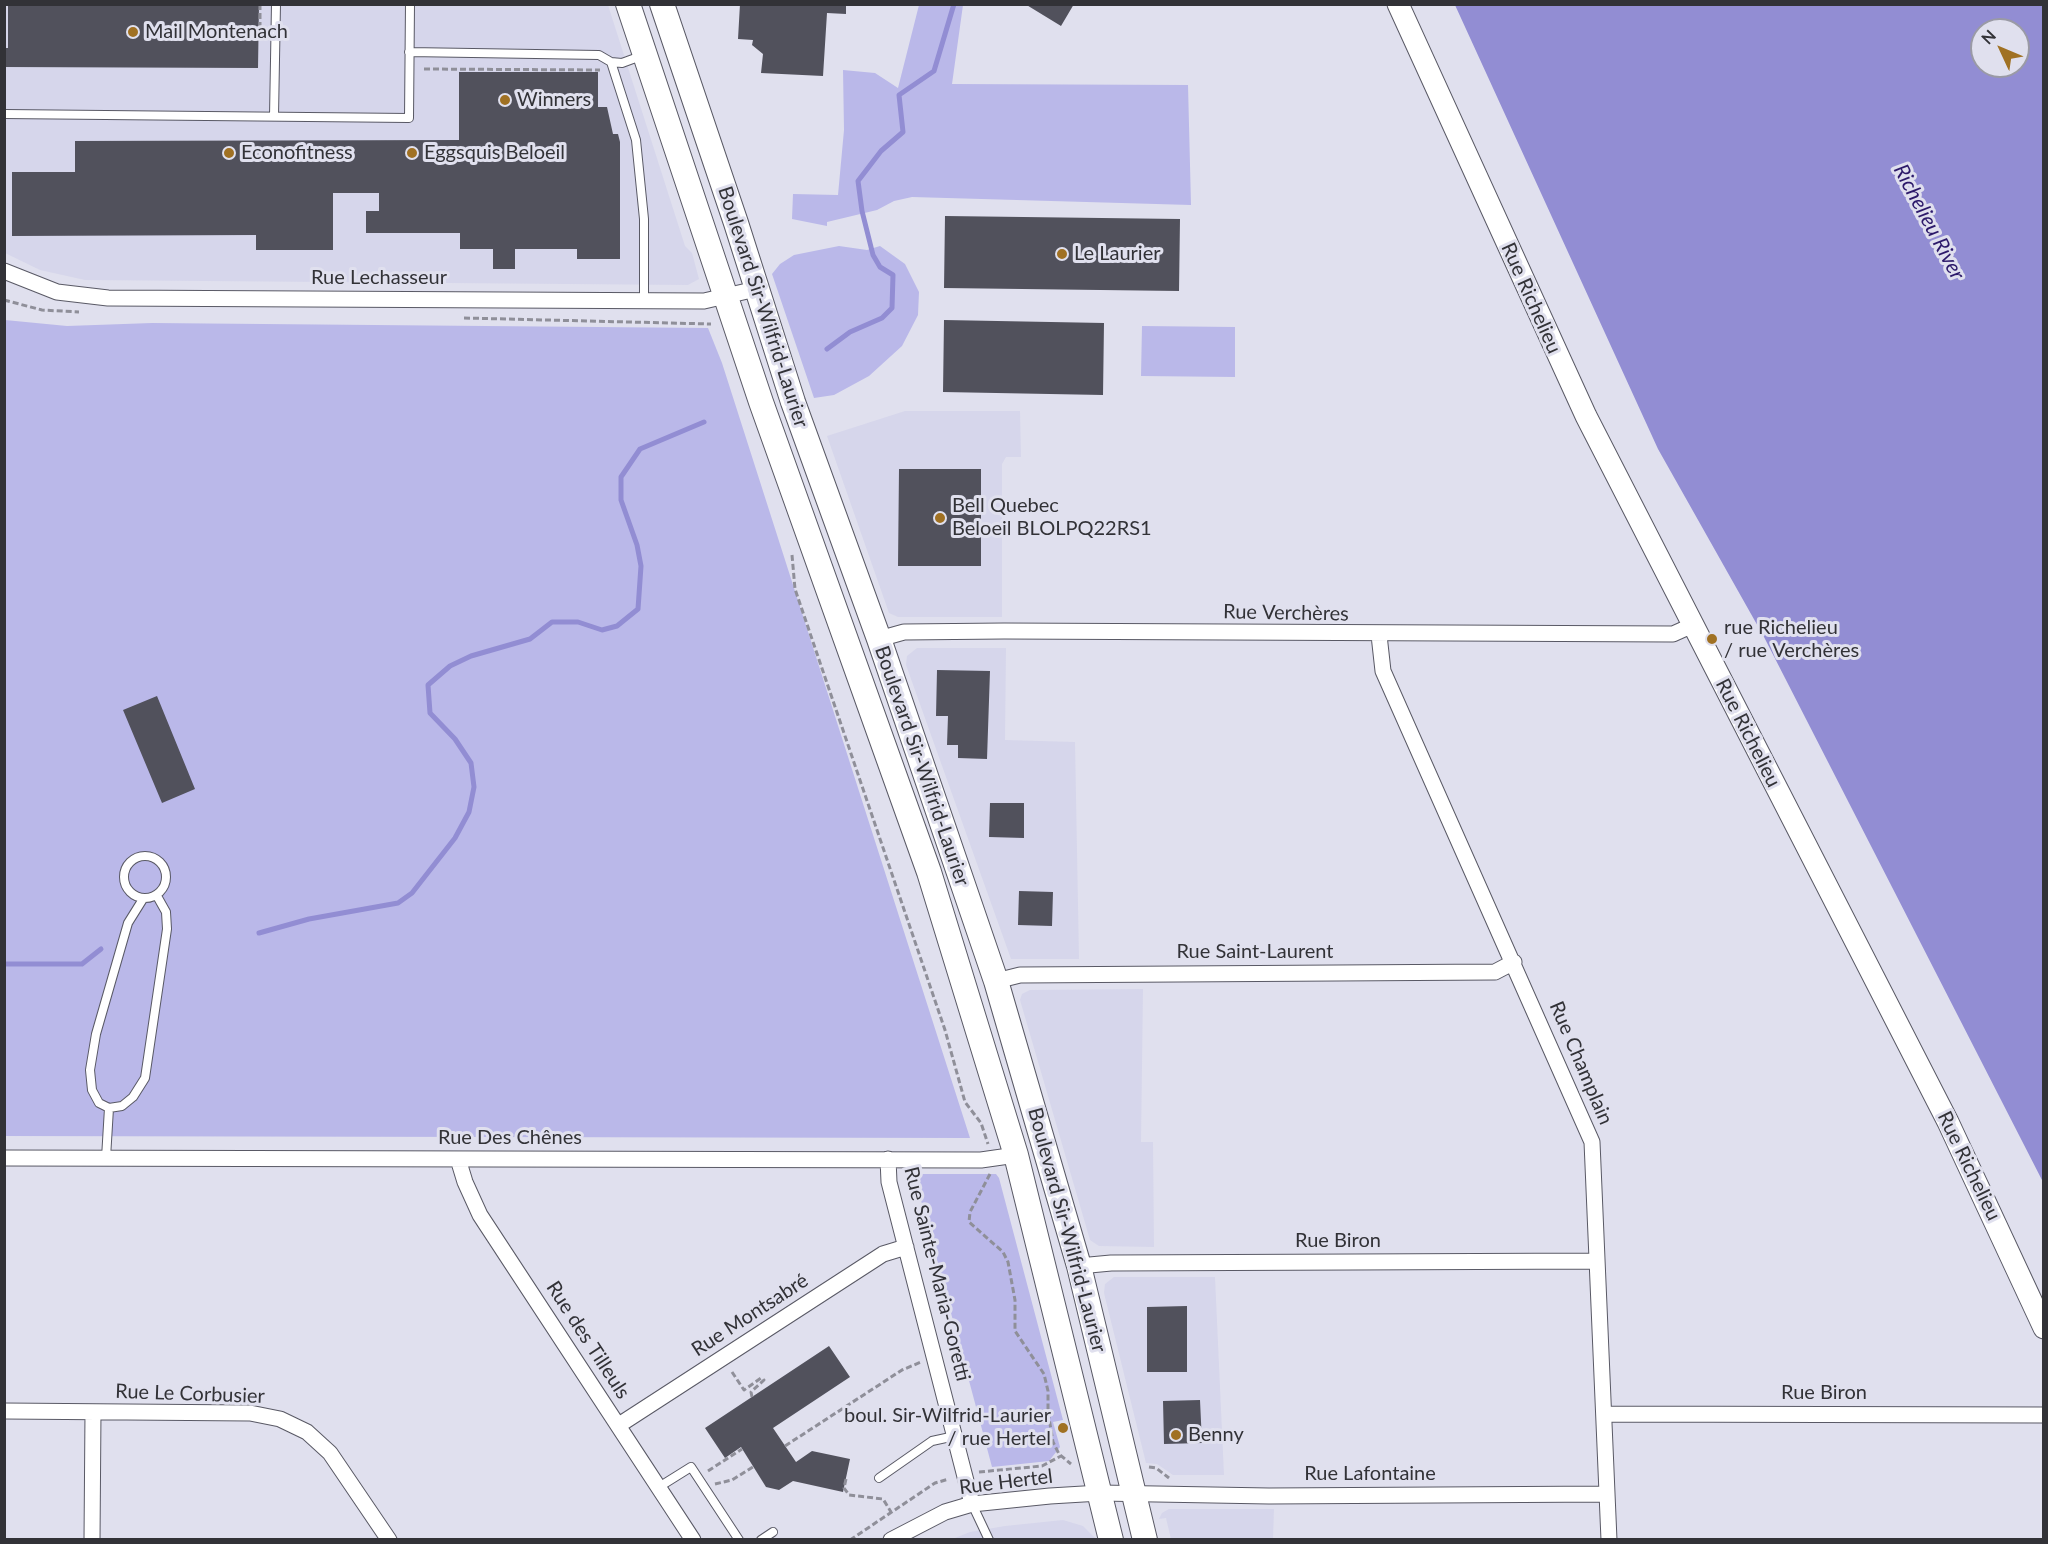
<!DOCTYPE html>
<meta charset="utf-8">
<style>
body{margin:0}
#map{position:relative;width:2048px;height:1544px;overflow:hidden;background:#e0e0ee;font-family:Lato,sans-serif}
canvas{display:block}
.frame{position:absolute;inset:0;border:6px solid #323237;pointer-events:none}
.north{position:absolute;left:1970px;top:18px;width:60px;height:60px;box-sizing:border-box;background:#e0e0ee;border:2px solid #9a9aa5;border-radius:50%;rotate:314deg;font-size:16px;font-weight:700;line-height:24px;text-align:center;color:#323237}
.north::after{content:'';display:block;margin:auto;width:21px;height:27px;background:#a07123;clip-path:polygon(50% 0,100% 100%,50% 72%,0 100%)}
</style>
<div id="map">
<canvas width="2048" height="1544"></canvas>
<div class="frame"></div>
<div class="north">N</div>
</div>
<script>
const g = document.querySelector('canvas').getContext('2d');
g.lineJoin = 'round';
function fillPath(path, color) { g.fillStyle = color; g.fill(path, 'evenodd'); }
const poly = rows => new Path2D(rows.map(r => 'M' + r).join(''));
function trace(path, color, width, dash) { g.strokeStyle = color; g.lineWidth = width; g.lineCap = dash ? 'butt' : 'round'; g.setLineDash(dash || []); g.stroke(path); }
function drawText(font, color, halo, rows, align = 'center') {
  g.font = font + ' Lato,sans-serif'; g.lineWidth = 6; g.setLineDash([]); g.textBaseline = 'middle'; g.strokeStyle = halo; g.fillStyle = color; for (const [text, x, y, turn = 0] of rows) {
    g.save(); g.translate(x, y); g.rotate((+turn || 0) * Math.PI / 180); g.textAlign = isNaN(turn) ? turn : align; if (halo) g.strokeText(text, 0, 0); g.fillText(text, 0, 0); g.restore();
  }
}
const built = poly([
 [4,5,608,5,685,246,692,253,699,279,688,285,85,280,40,270,5,253],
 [905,411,1020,411,1021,457,1006,457,1002,464,1002,617,898,617,889,613,827,436],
 [917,648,1006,648,1005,740,1075,742,1079,959,1011,959,906,665,907,656],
 [1143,989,1141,1142,1153,1142,1154,1247,1099,1246,1090,1240,1020,1000,1022,994,1030,990],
 [1114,1277,1215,1277,1224,1475,1173,1475,1157,1464,1146,1463,1104,1293,1105,1284],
 [1169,1509,1274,1509,1273,1539,1171,1539,1166,1518,1159,1519,1162,1513],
 [1063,1520,1083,1526,1096,1539,950,1540,970,1532,1005,1526]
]);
const green = poly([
 [919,5,963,5,952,84,1188,85,1191,205,912,197,894,201,877,210,827,222,827,226,792,219,793,194,838,195,844,130,843,70,875,73,898,88],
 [839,246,867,250,880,246,905,264,919,292,918,315,902,346,869,376,834,395,814,398,772,274,780,264,794,255],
 [5,320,67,326,152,323,708,328,722,363,970,1138,5,1136],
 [1142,326,1235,327,1235,377,1141,376],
 [914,1174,996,1174,999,1178,1063,1420,1053,1422,1060,1447,1049,1461,992,1467]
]);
const water = poly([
 [1455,5,2043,5,2043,1182,1764,637,1658,449],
 [1982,30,2018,30,2018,66,1982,66]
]);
const stream = poly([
 [827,349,850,332,882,318,892,308,893,275,880,267,873,255,862,211,858,181,881,151,903,132,899,95,934,71,954,4],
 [259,933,309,919,398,903,412,893,455,838,469,812,474,787,471,763,455,739,430,713,428,685,450,666,471,656,530,639,552,622,578,622,602,630,617,626,638,609,641,566,637,545,621,500,621,477,640,449,704,422],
 [4,964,82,964,101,949]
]);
const building = poly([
 [8,4,259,4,258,68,4,67,4,48,8,48],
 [740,4,846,4,846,14,827,13,823,76,761,73,763,54,752,45,753,40,738,39],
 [1025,4,1074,4,1061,26],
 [459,72,598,72,598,107,607,107,613,134,618,134,620,142,620,259,577,259,577,249,515,249,515,269,493,269,493,249,460,249,460,233,366,233,366,211,379,211,379,193,333,193,333,250,256,250,256,235,12,236,12,172,75,172,75,141,459,140],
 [945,216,1180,219,1179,291,944,288],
 [944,320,1104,323,1103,395,943,392],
 [899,469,981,469,981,566,898,566],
 [937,670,990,671,987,759,958,758,958,745,947,745,948,716,936,716],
 [157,696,195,789,162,803,123,710],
 [990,803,1024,803,1024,838,989,837],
 [1019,891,1053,892,1052,926,1018,925],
 [1187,1306,1187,1372,1147,1372,1147,1307],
 [829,1346,850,1377,773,1428,796,1462,812,1451,850,1459,843,1492,793,1481,779,1490,766,1487,741,1447,725,1458,705,1428],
 [1200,1400,1202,1443,1164,1444,1163,1401]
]);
const path = poly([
 [260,4,260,27,263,26],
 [424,69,600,70],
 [4,300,42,310,79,312],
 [464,318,711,324],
 [792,555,795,589,945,1030,965,1102,981,1123,988,1144],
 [990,1174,970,1212,969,1222,1003,1252,1008,1262,1015,1300,1015,1331,1044,1374,1048,1391,1048,1412,1053,1442,1059,1454,1071,1464],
 [732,1372,744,1390,761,1378,764,1380,751,1392,752,1397],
 [785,1446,902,1370,921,1362],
 [1149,1467,1156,1468,1169,1478],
 [708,1471,742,1449],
 [979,1472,1042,1466,1061,1456],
 [846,1479,844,1488,849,1495,883,1499,891,1512],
 [715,1484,732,1480,753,1467],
 [850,1540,935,1483,949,1479]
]);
const service = poly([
 [409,52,599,55,611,62,636,140,644,219,644,301],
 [611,62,622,63,641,56],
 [4,114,409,118,410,4],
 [274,116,276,4],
 '124 877a21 21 0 1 1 42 0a21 21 0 1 1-42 0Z',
 [143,899,128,923,96,1034,90,1070,92,1090,99,1103,109,1108,122,1106,133,1097,145,1078,167,929,166,912,157,896],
 [106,1158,109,1108],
 [879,1478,932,1441,955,1436],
 [659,1487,691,1467,739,1540],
 [972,1504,989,1540],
 [761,1540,773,1532]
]);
const minor = poly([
 [4,271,57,292,108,298,704,301,756,289],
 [1379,635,1383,671,1592,1142,1609,1540],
 [879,639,904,632,1004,631,1673,634,1693,625],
 [996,981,1020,975,1495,972,1514,962],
 [4,1158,981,1160,1016,1155],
 [458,1159,465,1182,480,1215,693,1540],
 [888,1159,889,1182,972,1504],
 [1079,1266,1111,1263,1597,1261],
 [4,1411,250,1413,280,1419,307,1432,330,1453,389,1540],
 [1604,1414,2044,1415],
 [619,1425,883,1254,906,1247],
 [92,1540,93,1412],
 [891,1540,945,1512,972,1504,1050,1496,1100,1493,1269,1496,1607,1494]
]);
const secondary = poly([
 [1398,4,1586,416,1948,1122,2044,1328]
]);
const primary = poly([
 [628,4,761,402,929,872,1016,1155,1111,1540],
 [662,4,736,223,793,402,879,639,996,981,1079,1266,1145,1540]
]);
const markers = [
 [133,32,6,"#a07123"],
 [505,100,6,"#a07123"],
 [229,153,6,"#a07123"],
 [412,153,6,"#a07123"],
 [1062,254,6,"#a07123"],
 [940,518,6,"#a07123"],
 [1712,639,6,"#a07123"],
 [1063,1428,6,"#a07123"],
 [1176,1435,6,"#a07123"]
];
const poiNames = [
 ["Mail Montenach",145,32],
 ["Winners",517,100],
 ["Econofitness",241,153],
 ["Eggsquis Beloeil",424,153],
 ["Le Laurier",1074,254],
 ["Bell Quebec",952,506],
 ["Beloeil BLOLPQ22RS1",952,529],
 ["rue Richelieu",1724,628],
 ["/ rue Verchères",1724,651],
 ["boul. Sir-Wilfrid-Laurier",1051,1416,"right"],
 ["/ rue Hertel",1051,1439,"right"],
 ["Benny",1188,1435]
];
const streetNames = [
 ["Rue Lechasseur",379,278],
 ["Rue Richelieu",1531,298,66],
 ["Boulevard Sir-Wilfrid-Laurier",763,307,72],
 ["Rue Verchères",1286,613,1],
 ["Rue Richelieu",1748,733,63],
 ["Boulevard Sir-Wilfrid-Laurier",922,766,71],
 ["Rue Saint-Laurent",1255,952],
 ["Rue Champlain",1581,1063,67],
 ["Rue Des Chênes",510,1138],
 ["Rue Richelieu",1969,1166,64],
 ["Boulevard Sir-Wilfrid-Laurier",1067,1230,75],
 ["Rue Biron",1338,1241],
 ["Rue Sainte-Maria-Goretti",937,1274,76],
 ["Rue Montsabré",750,1315,-33],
 ["Rue des Tilleuls",588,1340,57],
 ["Rue Biron",1824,1393],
 ["Rue Le Corbusier",190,1394,2],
 ["Rue Lafontaine",1370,1474],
 ["Rue Hertel",1006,1482,-7]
];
const waterNames = [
 ["Richelieu River",1929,222,62]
];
fillPath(built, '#d6d6eb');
fillPath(green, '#bab8e9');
fillPath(water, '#928dd3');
trace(stream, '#928dd3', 5);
fillPath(building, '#51515c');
trace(service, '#595965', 10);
trace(minor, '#595965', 17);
trace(secondary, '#595965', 23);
trace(primary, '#595965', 26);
trace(path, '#8f8f99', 3, [6, 3]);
trace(service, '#fff', 8);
trace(minor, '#fff', 15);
trace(secondary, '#fff', 21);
trace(primary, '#fff', 24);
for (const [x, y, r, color] of markers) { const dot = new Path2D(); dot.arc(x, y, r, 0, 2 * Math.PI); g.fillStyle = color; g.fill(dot); trace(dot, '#e0e0ee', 2); }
drawText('20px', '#323237', '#e0e0ee', poiNames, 'left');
drawText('20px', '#323237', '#e0e0ee', streetNames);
drawText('italic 21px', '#2c196a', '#e0e0ee', waterNames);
</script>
